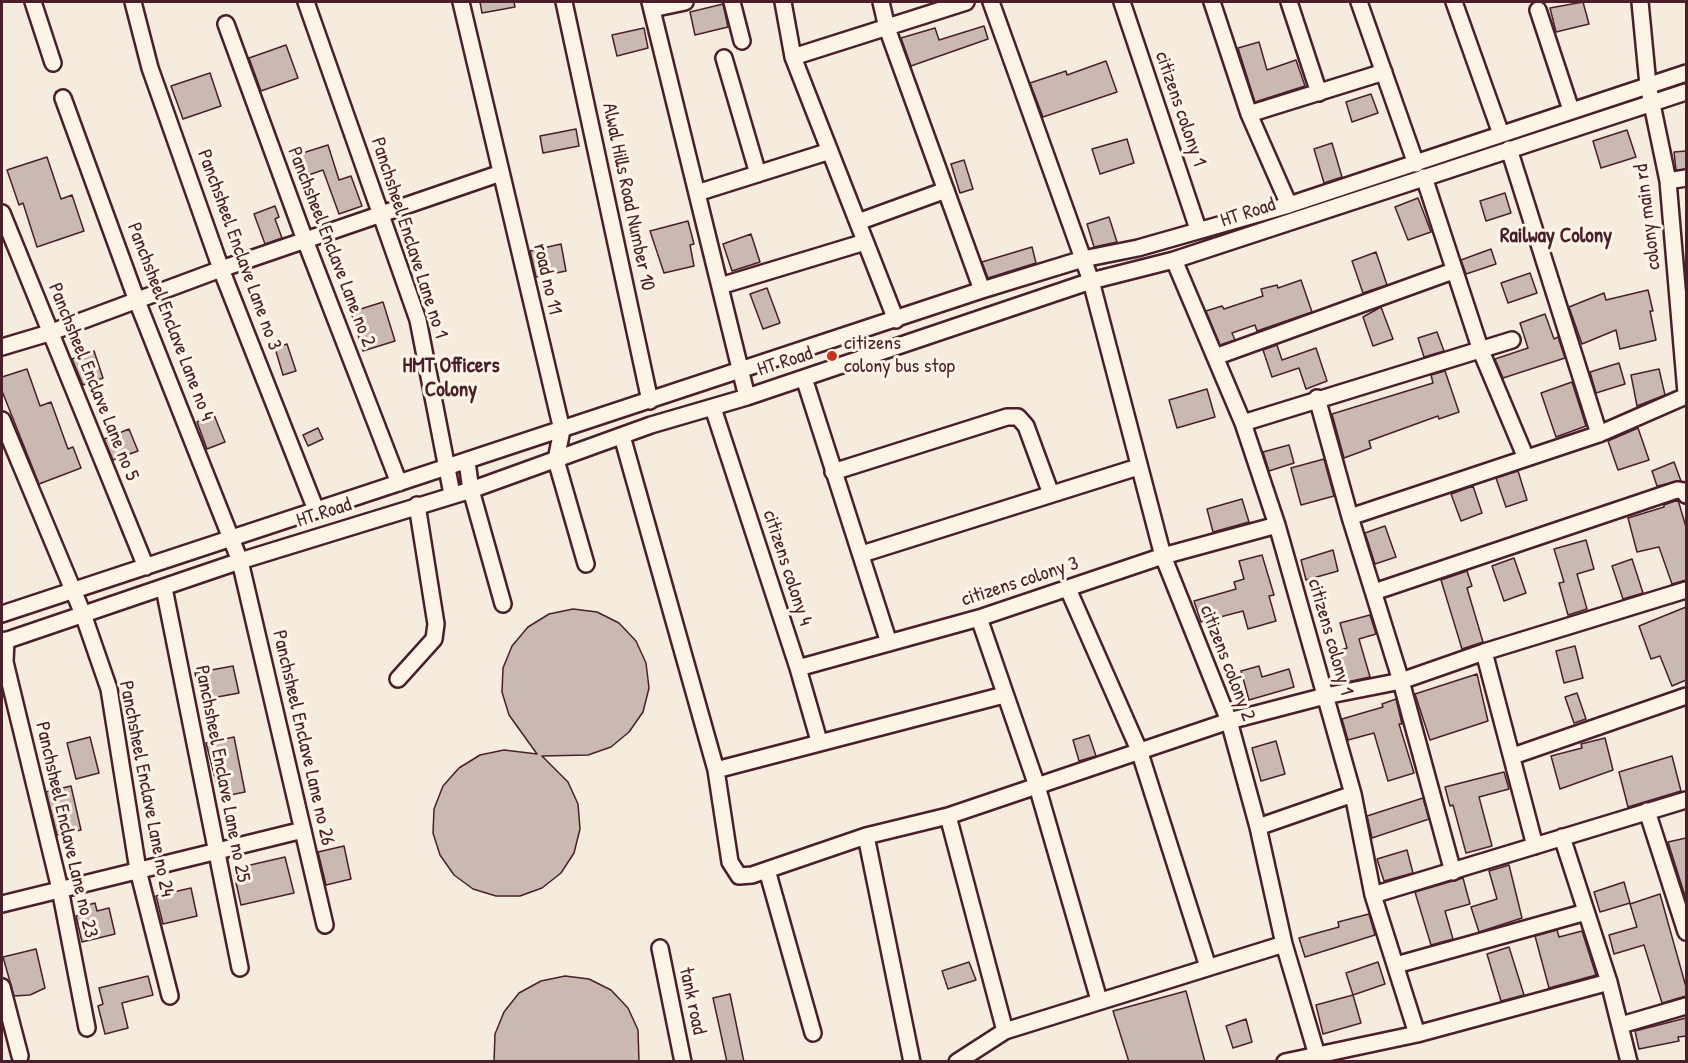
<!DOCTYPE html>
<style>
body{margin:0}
#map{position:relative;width:1688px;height:1063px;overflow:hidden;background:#f5ecde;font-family:"Patrick Hand",sans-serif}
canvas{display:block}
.frame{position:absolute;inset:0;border:3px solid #4a1f2b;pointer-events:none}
</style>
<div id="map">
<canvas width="1688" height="1063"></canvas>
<div class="frame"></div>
</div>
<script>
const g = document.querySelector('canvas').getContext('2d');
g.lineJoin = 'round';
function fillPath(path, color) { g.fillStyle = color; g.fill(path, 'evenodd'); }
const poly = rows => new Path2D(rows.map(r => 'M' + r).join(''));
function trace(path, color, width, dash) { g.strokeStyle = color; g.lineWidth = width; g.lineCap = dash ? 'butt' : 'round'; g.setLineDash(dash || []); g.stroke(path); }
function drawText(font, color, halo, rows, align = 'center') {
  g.font = font + ' "Patrick Hand",sans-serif'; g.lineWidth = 6; g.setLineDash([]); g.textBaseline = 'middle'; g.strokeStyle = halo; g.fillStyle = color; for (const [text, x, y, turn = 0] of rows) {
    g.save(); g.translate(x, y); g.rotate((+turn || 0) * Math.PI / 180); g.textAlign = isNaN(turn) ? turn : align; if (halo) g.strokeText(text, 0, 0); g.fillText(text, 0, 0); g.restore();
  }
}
const building = poly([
 [480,2,514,2,515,7,482,13,480,2],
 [1583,2,1589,24,1556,32,1550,8,1583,2],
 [723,4,728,27,695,35,690,12,723,4],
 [984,26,988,39,911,66,901,38,935,28,939,40,984,26],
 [644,28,648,48,617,56,612,35,644,28],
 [1259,42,1267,70,1296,60,1305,86,1255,102,1238,48,1259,42],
 [286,45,298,78,261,91,249,58,286,45],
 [1106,61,1117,92,1043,117,1030,83,1066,71,1067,75,1106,61],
 [210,73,221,106,183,119,171,86,210,73],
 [1371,94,1378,113,1352,122,1346,102,1371,94],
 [576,129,579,146,543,153,540,136,576,129],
 [1627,130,1636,157,1601,168,1593,141,1627,130],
 [1127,139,1134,163,1100,174,1092,149,1127,139],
 [1332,143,1342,177,1324,183,1314,149,1332,143],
 [328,145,339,180,351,176,362,206,339,214,323,170,300,178,293,156,328,145],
 [1686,151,1686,169,1676,170,1674,152,1686,151],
 [47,157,61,199,72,195,84,231,37,247,23,203,19,205,7,170,47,157],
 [964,160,973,189,960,193,951,164,964,160],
 [1505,193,1511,213,1486,221,1480,201,1505,193],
 [1418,198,1431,232,1408,240,1395,207,1418,198],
 [275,206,279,217,275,219,282,238,265,244,254,214,275,206],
 [1109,217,1117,242,1094,247,1087,224,1109,217],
 [688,221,694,244,690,245,694,266,664,273,650,231,688,221],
 [751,234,760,262,732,271,723,244,751,234],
 [561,244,566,271,536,277,530,251,561,244],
 [1032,247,1036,263,988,278,982,262,1032,247],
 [1491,249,1496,264,1466,274,1461,260,1491,249],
 [1376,252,1387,285,1363,293,1352,261,1376,252],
 [1530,273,1537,293,1508,303,1501,283,1530,273],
 [1301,280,1312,312,1257,331,1255,325,1232,333,1235,340,1220,345,1206,311,1222,306,1224,309,1263,296,1261,289,1277,285,1278,288,1301,280],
 [767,288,780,323,763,329,750,294,767,288],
 [1648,290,1653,311,1650,311,1656,340,1620,349,1616,330,1582,344,1569,307,1604,293,1606,300,1648,290],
 [383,302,395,341,363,351,351,312,383,302],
 [1381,307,1393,339,1373,346,1363,317,1381,307],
 [1545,314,1554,339,1558,337,1565,358,1503,378,1495,359,1528,348,1520,323,1545,314],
 [1437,332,1444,351,1424,357,1418,338,1437,332],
 [287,344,296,371,283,375,275,348,287,344],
 [1277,345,1282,360,1316,348,1327,381,1306,389,1299,368,1272,377,1263,350,1277,345],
 [94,351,103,378,83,385,72,359,94,351],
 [1619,363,1625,384,1596,393,1590,372,1619,363],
 [27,369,40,406,51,402,68,449,73,447,81,468,39,484,2,391,2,377,27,369],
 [1659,369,1665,395,1637,406,1631,375,1659,369],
 [1445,371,1459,412,1439,419,1438,416,1369,441,1371,448,1344,458,1332,414,1433,383,1431,375,1445,371],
 [1572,382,1586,426,1556,437,1541,393,1572,382],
 [1207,389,1215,417,1177,428,1169,400,1207,389],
 [214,415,225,442,207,449,197,422,214,415],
 [318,428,323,439,308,446,303,435,318,428],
 [1638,428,1649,460,1618,470,1608,441,1638,428],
 [129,429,138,451,113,460,104,439,129,429],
 [1289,445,1294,463,1269,471,1263,452,1289,445],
 [1324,459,1334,496,1301,505,1291,468,1324,459],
 [1674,462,1681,481,1657,486,1652,471,1674,462],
 [1518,471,1527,500,1506,507,1496,478,1518,471],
 [1473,486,1482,513,1461,521,1451,494,1473,486],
 [1242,499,1249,522,1213,532,1207,509,1242,499],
 [1678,500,1686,527,1686,580,1672,584,1659,547,1637,552,1628,518,1664,507,1664,505,1678,500],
 [1385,526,1396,557,1375,564,1365,533,1385,526],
 [1586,540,1594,569,1577,574,1587,609,1568,615,1559,583,1564,582,1554,549,1586,540],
 [1333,550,1338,571,1306,580,1301,560,1333,550],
 [1262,555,1274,595,1269,596,1276,621,1248,629,1243,611,1201,622,1194,601,1236,589,1234,582,1244,579,1239,561,1262,555],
 [1514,558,1526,593,1504,601,1492,566,1514,558],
 [1632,559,1643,593,1623,599,1612,566,1632,559],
 [1467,571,1472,586,1467,588,1483,642,1462,649,1441,580,1467,571],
 [1686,607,1686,680,1672,686,1660,656,1651,659,1639,626,1686,607],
 [573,609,597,612,619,623,636,641,646,663,649,688,643,712,629,732,611,747,588,755,542,756,568,782,578,804,580,829,574,853,561,873,542,888,520,896,496,896,473,889,454,875,440,855,433,833,434,809,443,786,459,768,480,755,504,750,537,754,509,715,502,692,503,668,512,646,528,627,549,614,573,609],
 [1370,615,1376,634,1359,639,1370,677,1347,682,1338,651,1347,648,1340,623,1370,615],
 [1575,646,1583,678,1564,683,1556,651,1575,646],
 [233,666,239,693,201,700,195,673,233,666],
 [1259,666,1262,677,1289,669,1294,687,1249,700,1241,671,1259,666],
 [1477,674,1488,721,1430,740,1415,694,1477,674],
 [1577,693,1586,719,1574,723,1565,697,1577,693],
 [1396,699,1402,724,1399,724,1414,773,1388,781,1374,733,1348,740,1342,719,1383,707,1382,704,1396,699],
 [1089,735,1096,756,1079,761,1073,740,1089,735],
 [90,737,99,773,76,779,67,743,90,737],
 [234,737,245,792,220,797,206,743,234,737],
 [1605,738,1613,770,1560,789,1551,756,1582,748,1581,744,1605,738],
 [1276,741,1285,774,1261,781,1252,748,1276,741],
 [1672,756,1681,791,1628,807,1619,772,1672,756],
 [1504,772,1509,789,1479,797,1492,846,1466,853,1453,805,1450,806,1445,787,1504,772],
 [71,786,81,830,57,835,46,792,71,786],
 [1423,798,1429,819,1372,838,1367,816,1423,798],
 [1686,838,1686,896,1685,896,1668,842,1686,838],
 [344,846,351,879,326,885,318,852,344,846],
 [1407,850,1413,873,1384,881,1377,859,1407,850],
 [285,857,294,893,241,905,233,869,285,857],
 [1509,865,1522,918,1479,932,1471,907,1497,899,1489,871,1509,865],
 [1463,878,1470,904,1445,911,1453,939,1431,945,1415,892,1463,878],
 [1624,882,1630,903,1600,912,1594,892,1624,882],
 [191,888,197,916,163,924,156,896,191,888],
 [1660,894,1686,987,1686,996,1662,1003,1644,945,1614,954,1609,935,1637,927,1630,904,1660,894],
 [95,903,97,911,109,908,115,934,82,942,76,916,86,914,84,906,95,903],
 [1369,914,1375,935,1305,957,1299,938,1339,927,1338,922,1369,914],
 [1557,930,1559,937,1582,931,1596,975,1549,988,1535,936,1557,930],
 [1509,947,1524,995,1501,1001,1487,954,1509,947],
 [36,949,45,988,30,995,14,996,3,957,36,949],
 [969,962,976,980,948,989,942,971,969,962],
 [1378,962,1385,984,1353,995,1346,973,1378,962],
 [148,976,153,995,122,1003,128,1028,105,1034,98,1006,103,1004,99,988,148,976],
 [565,976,589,979,611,990,628,1008,638,1030,639,1062,494,1062,495,1034,504,1012,519,993,541,981,565,976],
 [1186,991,1205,1062,1129,1062,1113,1011,1186,991],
 [730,994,744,1062,727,1062,713,998,730,994],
 [1353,995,1361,1023,1323,1034,1316,1005,1353,995],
 [1686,1018,1686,1036,1678,1037,1679,1041,1639,1049,1635,1031,1686,1018],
 [1246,1019,1252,1042,1233,1048,1226,1026,1246,1019]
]);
const minor = poly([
 [33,2,53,63],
 [133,2,150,68,221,269,316,510],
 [306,2,418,320,452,494],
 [461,2,562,430,556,460,586,564],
 [564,2,650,401],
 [650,2,747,397],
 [732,2,742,41],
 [783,2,793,57,896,320],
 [881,2,887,28,982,290],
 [991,2,1091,281,1163,556,1229,721,1258,827,1284,944,1319,1062],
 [1122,2,1198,229],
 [1212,2,1249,114,1289,205],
 [1289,2,1319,93],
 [1359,2,1416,164],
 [1454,2,1501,134],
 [1640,2,1648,85,1668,181,1686,393],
 [652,9,685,2],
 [1538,10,1571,110],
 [226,24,305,240,399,483],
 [793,57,966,2],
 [724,58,758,174],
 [63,98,137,301,240,561,325,925],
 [1249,114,1384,72],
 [1509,149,1599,434],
 [1424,177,1481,351,1526,458],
 [1668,181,1686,178],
 [697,193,830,151],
 [2,213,146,567],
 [858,222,946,190],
 [1174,260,1243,423,1277,525,1353,794,1373,895,1417,1034],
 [720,286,865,242],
 [2,347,49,333,221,269,501,173],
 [1215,357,1453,271],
 [804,378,889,643],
 [1317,398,1350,517,1401,681,1453,872],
 [713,408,798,668,819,741],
 [2,420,83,614,109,689,138,870,170,996],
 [1243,423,1512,340],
 [622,436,716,770,730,862,739,876,752,875,866,836,948,816,1229,721,1325,696,1401,681,1484,652,1686,590],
 [467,462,471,490,503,604],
 [833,472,1007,417,1018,417,1026,426,1051,494],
 [1350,517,1599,434,1686,396],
 [862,554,1138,467],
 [164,588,240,968],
 [1068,589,1139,750,1208,967],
 [1374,592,1677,490,1684,491,1686,495],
 [2,614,982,290,1083,259,1138,248,1289,205,1686,73],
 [979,618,1037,786,1099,1000],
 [6,640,5,662,60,889,87,1028],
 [2,642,240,561,471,490,651,425,747,397,1091,281,1174,260,1686,92],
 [1484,652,1535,846],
 [798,668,979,618,1163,556,1277,525],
 [398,679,434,639,436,624,417,505],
 [1513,756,1686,696],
 [716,770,1004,695],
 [1647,811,1686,932],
 [948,816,1005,1031],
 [1258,827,1353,794],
 [866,836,912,1062],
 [1562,837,1609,982,1629,1062],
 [767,870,813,1033],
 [1373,895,1686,800],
 [2,904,303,830],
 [660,948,683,1062],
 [1396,965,1586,912],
 [2,987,20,1056],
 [1621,1025,1686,1006],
 [957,1062,1005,1031,1284,944],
 [1285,1062,1417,1034,1609,982]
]);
const markers = [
 [832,356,6,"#c8321e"]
];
const streetNames = [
 ["citizens colony 1",1180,109,71],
 ["Alwal Hills Road Number 10",628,197,78],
 ["HT Road",1248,213,-18],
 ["colony main rd",1648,217,-97],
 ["Panchsheel Enclave Lane no 1",409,238,72],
 ["Panchsheel Enclave Lane no 2",331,247,69],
 ["Panchsheel Enclave Lane no 3",239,250,70],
 ["road no 11",547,279,77],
 ["Panchsheel Enclave Lane no 4",170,322,69],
 ["HT Road",785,362,-18],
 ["Panchsheel Enclave Lane no 5",93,382,68],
 ["HT Road",324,513,-18],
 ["citizens colony 4",787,568,72],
 ["citizens colony 3",1020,582,-18],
 ["citizens colony 1",1330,637,74],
 ["citizens colony 2",1227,663,69],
 ["Panchsheel Enclave Lane no 26",303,738,77],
 ["Panchsheel Enclave Lane no 25",222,774,79],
 ["Panchsheel Enclave Lane no 24",146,789,79],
 ["Panchsheel Enclave Lane no 23",66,830,77],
 ["tank road",692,1001,78]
];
const poiNames = [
 ["citizens",844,344],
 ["colony bus stop",844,367]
];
const neighbourhoodNames = [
 ["Railway Colony",1556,236],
 ["HMT Officers",451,366],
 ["Colony",451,390]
];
fillPath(building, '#cab9b1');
trace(building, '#4a1f2b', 1.5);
trace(minor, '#4a1f2b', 20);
trace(minor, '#fcf5e5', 15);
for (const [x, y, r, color] of markers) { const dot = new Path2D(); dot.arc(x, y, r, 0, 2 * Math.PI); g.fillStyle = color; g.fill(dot); trace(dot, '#fcf5e5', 2); }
drawText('20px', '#4a1f2b', '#fcf5e5', streetNames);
drawText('20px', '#4a1f2b', '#fcf5e5', poiNames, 'left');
drawText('bold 21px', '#4a1f2b', '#fcf5e5', neighbourhoodNames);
</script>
